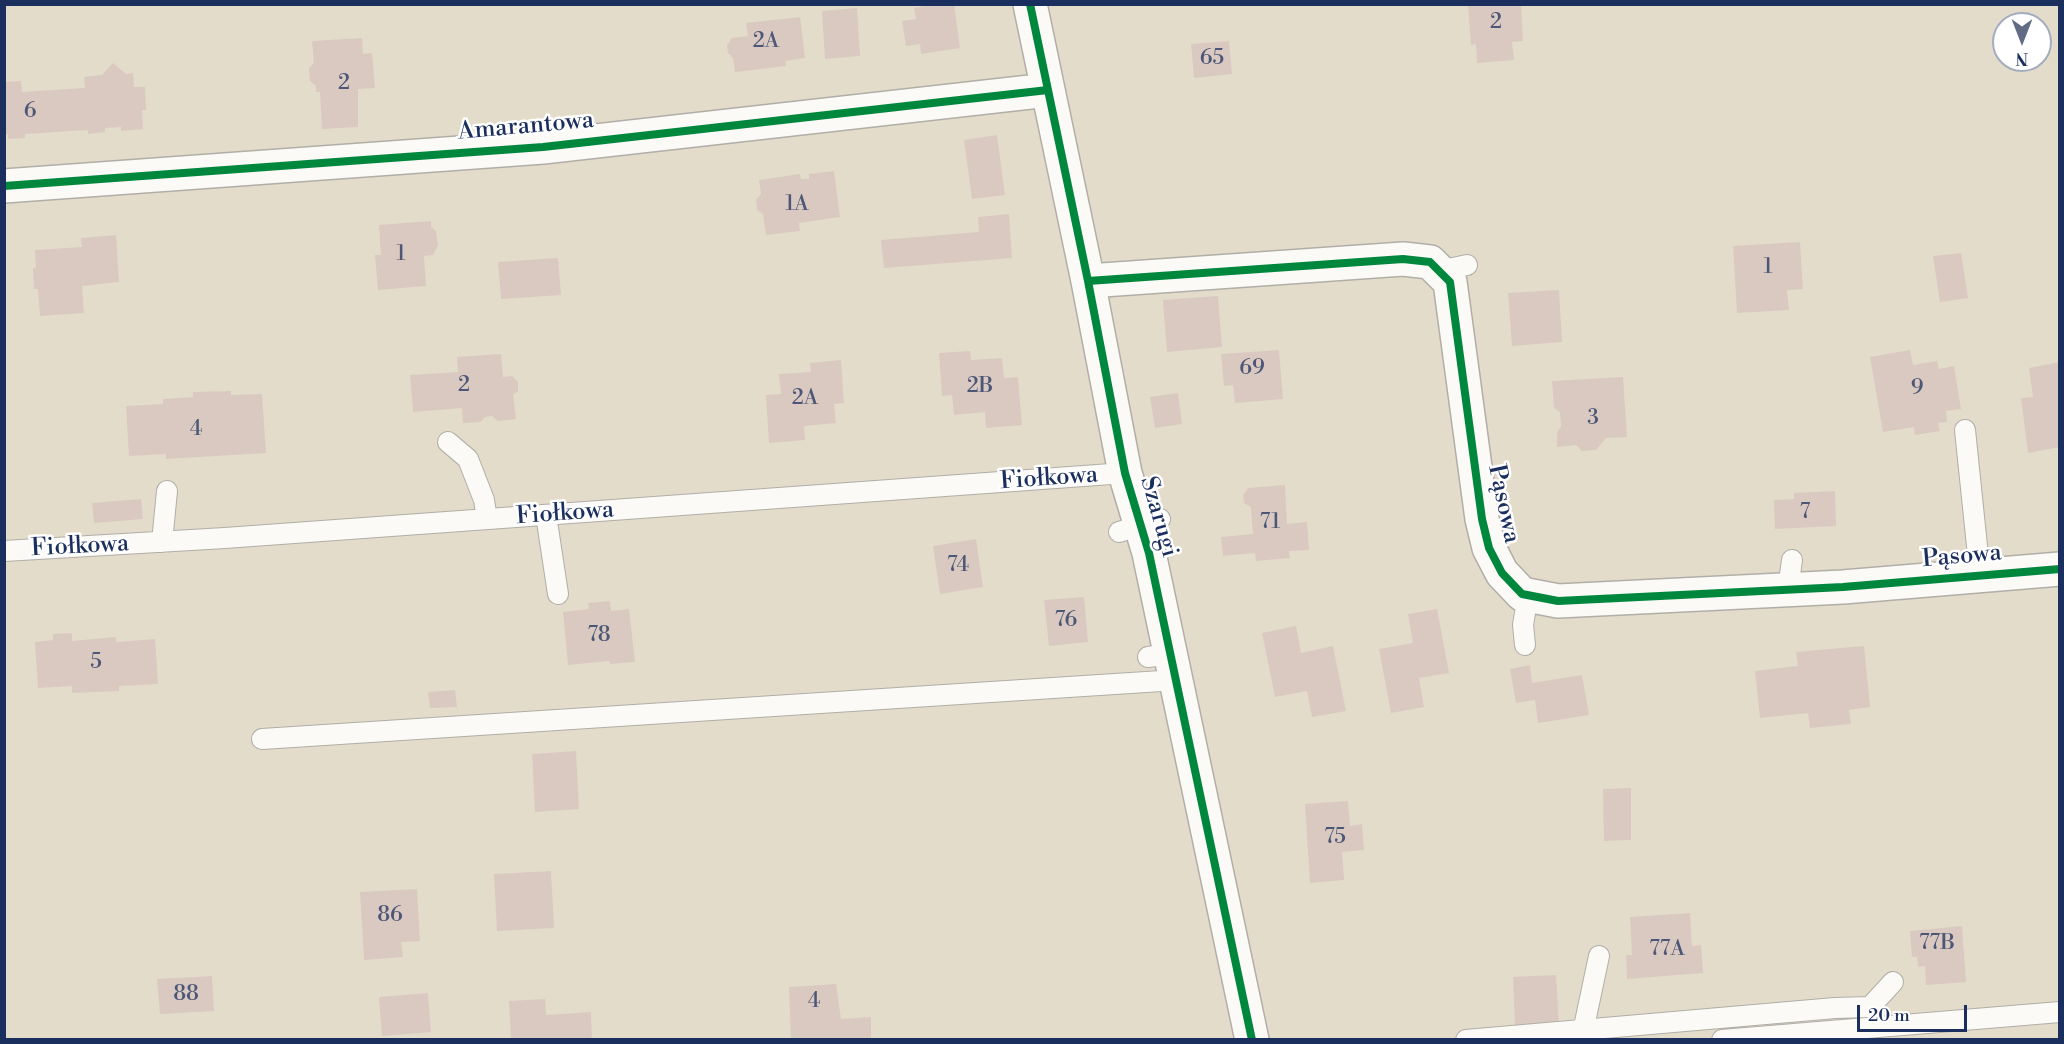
<!DOCTYPE html>
<meta charset="utf-8">
<style>
body{margin:0}
#map{position:relative;width:2064px;height:1044px;overflow:hidden;background:#e4dcca;font-family:"Libre Bodoni",serif}
canvas{display:block}
.frame{position:absolute;inset:0;border:6px solid #1b2f5e;pointer-events:none}
.north{position:absolute;left:1992px;top:12px;width:60px;height:60px;box-sizing:border-box;background:#fff;border:2px solid #a4acbf;border-radius:50%;rotate:180deg;font-size:16px;font-weight:700;line-height:24px;text-align:center;color:#1b2f5e}
.north::after{content:'';display:block;margin:auto;width:21px;height:27px;background:#616c84;clip-path:polygon(50% 0,100% 100%,50% 72%,0 100%)}
.scale{position:absolute;left:1857px;top:1005px;width:110px;height:27px;box-sizing:border-box;border:3px solid #1b2f5e;border-top:0;padding-left:8px;font-size:18px;line-height:21px;white-space:nowrap;color:#1b2f5e;-webkit-text-stroke:4px #fff;paint-order:stroke}
</style>
<div id="map">
<canvas width="2064" height="1044"></canvas>
<div class="frame"></div>
<div class="north">N</div>
<div class="scale">20 m</div>
</div>
<script>
const g = document.querySelector('canvas').getContext('2d');
g.lineJoin = 'round';
function fillPath(path, color) { g.fillStyle = color; g.fill(path, 'evenodd'); }
const poly = rows => new Path2D(rows.map(r => 'M' + r).join(''));
function trace(path, color, width, dash) { g.strokeStyle = color; g.lineWidth = width; g.lineCap = dash ? 'butt' : 'round'; g.setLineDash(dash || []); g.stroke(path); }
function drawText(font, color, halo, rows, align = 'center') {
  g.font = font + ' "Libre Bodoni",serif'; g.lineWidth = 5; g.setLineDash([]); g.textBaseline = 'middle'; g.strokeStyle = halo; g.fillStyle = color; for (const [text, x, y, turn = 0] of rows) {
    g.save(); g.translate(x, y); g.rotate((+turn || 0) * Math.PI / 180); g.textAlign = isNaN(turn) ? turn : align; if (halo) g.strokeText(text, 0, 0); g.fillText(text, 0, 0); g.restore();
  }
}
const building = poly([
 [936,4,954,4,960,48,921,54,920,44,906,46,902,21,916,19,914,8],
 [1468,4,1521,4,1523,41,1512,42,1514,60,1477,63,1476,44,1471,45],
 [857,8,860,56,825,59,822,11],
 [800,17,805,58,785,61,786,66,735,72,733,58,728,53,727,45,732,38,748,36,746,23],
 [362,38,363,54,372,53,375,88,358,89,358,127,322,129,320,92,316,92,316,86,310,81,309,68,314,63,312,41],
 [1229,41,1232,74,1194,78,1191,44],
 [113,63,126,74,133,73,134,87,145,87,146,110,142,110,143,129,121,131,121,127,105,128,105,132,88,134,88,130,56,132,25,134,25,138,8,139,8,134,4,134,4,82,21,81,22,92,85,88,84,77,102,75],
 [997,135,1005,195,972,199,964,140],
 [834,171,840,217,799,223,800,231,766,235,763,214,757,210,756,200,761,194,759,180,800,174,801,179,809,179,809,174],
 [1009,214,1012,258,884,268,881,240,979,232,978,217],
 [431,221,431,227,436,231,438,245,433,255,424,256,426,286,378,290,375,255,381,255,379,225],
 [116,235,119,282,82,286,84,313,40,316,38,289,34,289,33,268,36,268,35,250,82,247,81,238],
 [1800,242,1803,289,1787,290,1789,310,1737,313,1733,246],
 [1961,253,1968,298,1940,302,1933,256],
 [558,258,561,295,501,299,498,262],
 [1559,290,1562,342,1512,346,1508,293],
 [1218,296,1222,347,1167,352,1163,300],
 [1279,350,1283,399,1235,403,1233,385,1224,386,1221,354],
 [1910,350,1913,365,1937,361,1939,369,1954,366,1961,409,1946,411,1947,422,1938,423,1940,431,1915,435,1914,427,1883,432,1870,357],
 [970,351,971,360,1002,358,1004,378,1018,377,1022,425,986,428,985,412,954,415,952,395,942,396,939,353],
 [501,354,503,377,512,376,518,382,518,391,513,395,516,419,498,421,492,416,485,417,480,422,463,423,462,408,413,412,410,375,458,372,457,357],
 [841,360,844,403,834,404,836,423,804,426,805,440,769,443,766,395,781,394,779,374,811,372,810,363],
 [2060,362,2060,447,2028,453,2021,398,2033,397,2029,368],
 [1623,377,1627,437,1606,438,1596,450,1582,451,1576,445,1557,447,1557,433,1561,426,1560,412,1554,408,1552,381],
 [231,391,231,395,262,394,266,453,166,459,166,454,129,456,126,406,163,404,163,399,193,397,193,392],
 [1178,393,1182,424,1155,428,1150,397],
 [1285,485,1287,524,1307,522,1309,550,1289,551,1290,558,1256,561,1255,553,1223,556,1221,537,1253,534,1251,507,1244,503,1243,495,1248,488],
 [1835,491,1836,526,1775,529,1774,500,1794,499,1794,493],
 [141,499,143,519,94,523,92,503],
 [976,539,983,587,940,594,933,546],
 [1084,597,1088,642,1049,646,1044,600],
 [610,601,611,611,629,609,635,662,610,664,609,661,568,665,563,612,589,609,588,603],
 [1437,609,1449,673,1419,678,1424,707,1391,713,1379,649,1413,643,1408,614],
 [1296,626,1301,653,1333,646,1346,711,1312,717,1307,691,1275,697,1262,633],
 [72,633,72,641,116,637,116,642,155,639,158,684,119,686,119,691,72,693,72,686,38,688,35,642,53,640,53,634],
 [1864,646,1870,707,1849,710,1851,724,1810,728,1808,713,1760,718,1755,671,1798,666,1796,652],
 [1530,665,1532,683,1582,675,1589,715,1538,723,1535,700,1516,703,1510,669],
 [455,690,457,707,430,708,428,692],
 [576,751,579,809,535,812,532,754],
 [1631,788,1631,840,1604,841,1603,789],
 [1348,801,1350,826,1362,824,1364,850,1342,852,1344,880,1310,883,1305,804],
 [551,871,554,928,497,931,494,874],
 [417,889,420,941,401,942,403,957,364,960,360,892],
 [1690,913,1692,946,1701,945,1703,973,1627,979,1626,955,1632,955,1630,917],
 [1962,926,1966,982,1926,985,1925,966,1918,967,1917,957,1912,957,1910,931],
 [1556,975,1559,1025,1515,1027,1513,977],
 [212,976,214,1011,160,1014,157,979],
 [836,984,841,1019,871,1017,871,1040,791,1040,789,987],
 [428,993,431,1032,382,1036,379,997],
 [545,999,546,1015,591,1012,592,1040,511,1040,509,1001]
]);
const service = poly([
 [1439,271,1467,265],
 [1965,430,1980,575],
 [448,442,468,459,484,500,487,519],
 [546,515,558,594],
 [1119,532,1160,519],
 [162,542,167,491],
 [4,551,225,538,1125,473],
 [1788,589,1792,560],
 [1525,645,1523,625,1528,595],
 [1148,657,1171,654],
 [262,739,1177,680],
 [1586,1029,1585,1022,1599,956],
 [1466,1040,1835,1008,1870,1007,1893,982],
 [1722,1040,2060,1012]
]);
const minor = poly([
 [1030,4,1088,281,1125,473,1149,553,1252,1040],
 [4,186,543,147,1048,90],
 [1088,281,1403,259,1430,262,1450,282,1482,519,1489,548,1502,573,1522,594,1558,601,1843,587,2060,569]
]);
const cycleway = poly([
 [1030,4,1088,281,1125,473,1149,553,1252,1040],
 [4,186,543,147,1048,90],
 [1088,281,1403,259,1430,262,1450,282,1482,519,1489,548,1502,573,1522,594,1558,601,1843,587,2060,569]
]);
const numberNames = [
 ["2",1496,23],
 ["2A",766,42],
 ["65",1212,59],
 ["2",344,84],
 ["6",30,112],
 ["1A",797,205],
 ["1",401,255],
 ["1",1768,268],
 ["69",1252,369],
 ["2",464,386],
 ["2B",980,387],
 ["9",1917,389],
 ["2A",805,399],
 ["3",1593,419],
 ["4",196,430],
 ["7",1805,513],
 ["71",1270,523],
 ["74",958,566],
 ["76",1066,621],
 ["78",599,636],
 ["5",96,663],
 ["75",1335,838],
 ["86",390,916],
 ["77B",1937,944],
 ["77A",1667,950],
 ["88",186,995],
 ["4",814,1002]
];
const streetNames = [
 ["Amarantowa",526,127,-5],
 ["Fiołkowa",1049,479,-4],
 ["Pąsowa",1503,504,78],
 ["Fiołkowa",565,514,-4],
 ["Szarugi",1158,517,74],
 ["Fiołkowa",80,547,-3],
 ["Pąsowa",1962,557,-5]
];
fillPath(building, '#dac9c1');
trace(service, '#b1aea8', 22);
trace(minor, '#b1aea8', 36);
trace(service, '#fbfaf7', 20);
trace(minor, '#fbfaf7', 33);
trace(cycleway, '#00873e', 8);
drawText('21px', '#4c5677', null, numberNames);
drawText('24px', '#1b2f5e', '#fff', streetNames);
</script>
